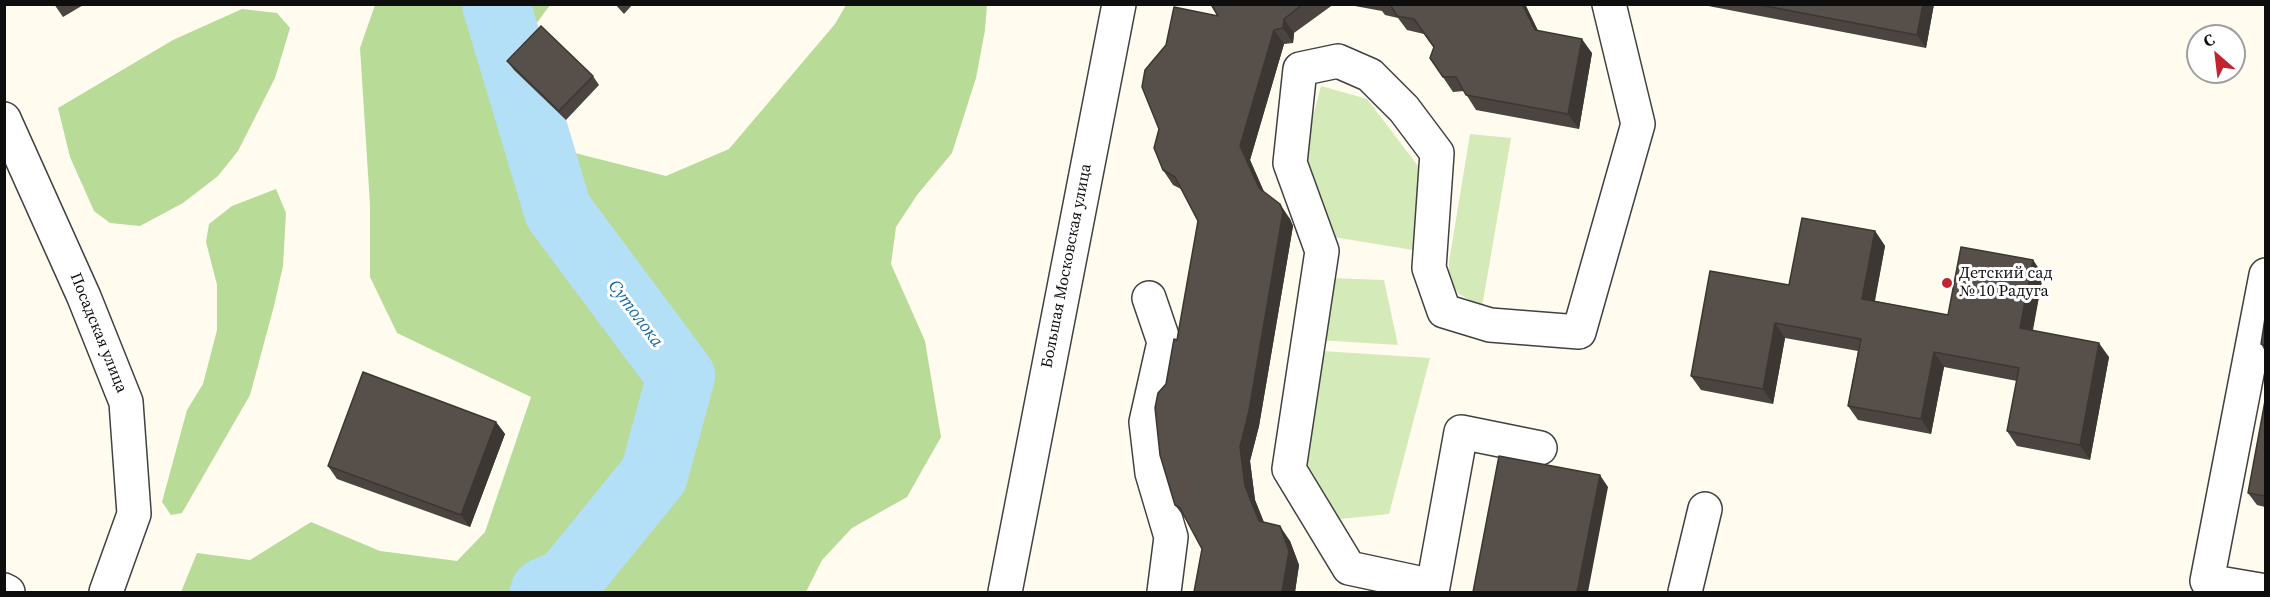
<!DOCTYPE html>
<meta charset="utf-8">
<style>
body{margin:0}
#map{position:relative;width:2270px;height:597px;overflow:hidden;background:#fffbef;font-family:"Source Serif 4",serif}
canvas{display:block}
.frame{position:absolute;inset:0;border:6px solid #0e0e0e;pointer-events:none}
.north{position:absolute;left:2186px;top:24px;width:60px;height:60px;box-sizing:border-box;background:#fff;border:2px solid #9f9f9f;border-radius:50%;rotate:332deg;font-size:16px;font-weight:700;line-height:24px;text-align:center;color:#0e0e0e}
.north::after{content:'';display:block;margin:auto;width:21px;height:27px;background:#c12331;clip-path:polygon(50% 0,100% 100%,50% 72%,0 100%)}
</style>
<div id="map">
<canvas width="2270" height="597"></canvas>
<div class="frame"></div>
<div class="north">С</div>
</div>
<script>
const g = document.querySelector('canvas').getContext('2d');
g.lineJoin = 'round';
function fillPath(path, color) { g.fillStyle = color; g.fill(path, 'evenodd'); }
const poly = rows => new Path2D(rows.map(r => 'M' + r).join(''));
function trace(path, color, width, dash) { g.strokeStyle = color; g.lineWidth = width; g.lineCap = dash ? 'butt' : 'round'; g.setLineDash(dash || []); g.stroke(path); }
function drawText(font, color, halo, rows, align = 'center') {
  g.font = font + ' "Source Serif 4",serif'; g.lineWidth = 6; g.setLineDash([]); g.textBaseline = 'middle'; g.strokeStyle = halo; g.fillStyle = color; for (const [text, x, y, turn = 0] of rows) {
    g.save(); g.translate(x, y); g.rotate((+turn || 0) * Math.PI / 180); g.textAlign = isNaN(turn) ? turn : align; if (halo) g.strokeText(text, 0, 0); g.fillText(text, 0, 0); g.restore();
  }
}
const green = poly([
 [1321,86,1367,99,1425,175,1413,250,1333,237,1302,158],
 [1470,134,1511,138,1482,307,1459,294,1449,280,1449,262],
 [1330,278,1384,280,1398,345,1319,340],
 [1322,351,1430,358,1389,514,1340,519,1303,457]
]);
const forest = poly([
 [375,5,550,5,501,72,559,149,666,176,729,149,835,24,846,5,987,5,985,30,976,78,952,153,917,195,896,227,891,264,925,341,941,437,907,497,852,528,822,560,806,592,181,592,197,553,250,560,311,522,380,551,457,561,485,532,531,397,397,333,370,277,370,205,360,48],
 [242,9,277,13,290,28,275,78,238,151,218,176,183,203,140,226,110,223,94,211,70,157,58,108,173,40],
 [276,189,286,213,283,266,274,306,250,395,182,513,171,515,162,502,187,410,203,384,217,330,217,285,206,242,209,224,232,206]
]);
const river = poly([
 [496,4,558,211,681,376,654,475,567,582,544,592]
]);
const minor = poly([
 [4,119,84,297,126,402,134,514,106,592],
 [2266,275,2207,581,2266,591],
 [1149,298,1164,342,1146,422,1152,473,1171,537,1164,592],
 [1433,586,1349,568,1289,469,1322,251,1290,163,1300,69,1338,61,1370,75,1404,109,1437,153,1429,268,1444,311,1490,325,1579,332,1638,124,1609,4],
 [4,590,8,592],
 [1005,592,1119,4],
 [1432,592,1461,432,1540,448],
 [1685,592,1705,509]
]);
const wall = poly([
 [54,4,85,4,63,17],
 [615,4,633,4,624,14],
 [1210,4,1334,4,1294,33,1293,43,1284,44,1250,160,1264,192,1290,219,1293,226,1259,426,1250,461,1255,500,1264,522,1290,541,1299,565,1295,592,1194,592,1202,549,1187,521,1175,505,1166,384,1177,340,1198,221,1181,189,1173,185,1163,170,1218,16],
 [1344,4,1525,4,1538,31,1592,53,1579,129,1476,110,1464,91,1453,92,1430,58,1434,48,1424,34,1407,30,1398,18,1385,15,1382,11],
 [1698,4,1934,4,1926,48],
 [507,61,593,76,599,85,566,120,514,70],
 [1875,231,1885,246,1875,301,1948,315,2033,260,2043,275,2033,330,2109,357,2090,460,2017,446,2007,431,2017,381,1944,367,1931,434,1858,420,1848,406,1858,351,1785,338,1773,404,1701,390,1691,376,1789,285],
 [2265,318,2265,351,2261,344],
 [2265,401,2265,507,2257,505,2248,493],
 [496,422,505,434,470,527,337,479,328,466]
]);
const shadedWall = poly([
 [1522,4,1525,4,1545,45,1535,30],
 [1923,4,1934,4,1926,48,1917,35],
 [1284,19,1294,33,1293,43,1283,28],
 [1274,30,1284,44,1250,160,1269,203,1259,188,1240,146],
 [1582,39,1592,53,1579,129,1568,114],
 [1280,204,1290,219,1293,226,1259,426,1250,461,1255,500,1269,536,1259,521,1245,486,1240,447],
 [1875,231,1885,246,1872,314,1862,299],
 [2033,260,2043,275,2030,343,2020,328],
 [1775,323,1785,338,1773,404,1763,389],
 [2099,343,2109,357,2090,460,2080,445],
 [1934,352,1944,367,1931,434,1921,419],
 [496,422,505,434,470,527,461,515],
 [1600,475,1608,487,1588,592,1577,592],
 [1280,526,1290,541,1299,565,1295,592,1282,592]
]);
const building = poly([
 [1211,4,1303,4,1284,19,1283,28,1274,30,1240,146,1259,188,1280,204,1283,212,1249,411,1240,447,1245,486,1259,521,1280,526,1289,551,1282,592,1194,592,1202,549,1180,508,1175,505,1160,455,1155,408,1158,393,1166,384,1174,339,1177,340,1198,221,1175,177,1163,170,1154,148,1159,129,1142,87,1145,70,1166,45,1174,7,1218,16,1211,4],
 [1390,4,1522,4,1535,30,1582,39,1568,114,1466,95,1456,77,1443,77,1430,58,1434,47,1414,19,1397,16,1390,4],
 [1755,4,1923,4,1917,35,1755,4],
 [541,26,593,76,559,111,507,61,541,26],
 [1802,218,1875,231,1862,299,1948,315,1961,247,2033,260,2020,328,2099,343,2080,445,2007,431,2019,368,1934,352,1921,419,1848,406,1861,339,1775,323,1763,389,1691,376,1710,271,1789,285,1802,218],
 [2265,318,2265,345,2261,344,2265,318],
 [363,372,496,422,461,515,328,466,363,372],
 [2265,401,2265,496,2248,493,2265,401],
 [1499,456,1600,475,1577,592,1473,592,1499,456]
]);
const markers = [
 [1947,283,6,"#c12331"]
];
const streetNames = [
 ["Большая Московская улица",1067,266,-79],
 ["Посадская улица",98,333,68]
];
const poiNames = [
 ["Детский сад",1959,274],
 ["№ 10 Радуга",1959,292]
];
const waterNames = [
 ["Сутолока",635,314,53]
];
fillPath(green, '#d4eab8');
fillPath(forest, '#b8db97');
trace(river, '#b3e0f7', 68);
trace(minor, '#414141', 36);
trace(minor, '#fff', 33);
fillPath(wall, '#4b4440');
fillPath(shadedWall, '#3d3734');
fillPath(building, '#574f4a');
trace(building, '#3d3734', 1.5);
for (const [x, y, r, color] of markers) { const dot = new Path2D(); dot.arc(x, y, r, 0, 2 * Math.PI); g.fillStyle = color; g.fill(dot); trace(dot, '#fff', 2); }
drawText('16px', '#0e0e0e', '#fff', streetNames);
drawText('16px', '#0e0e0e', '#fff', poiNames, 'left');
drawText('italic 18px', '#146aa3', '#fff', waterNames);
</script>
